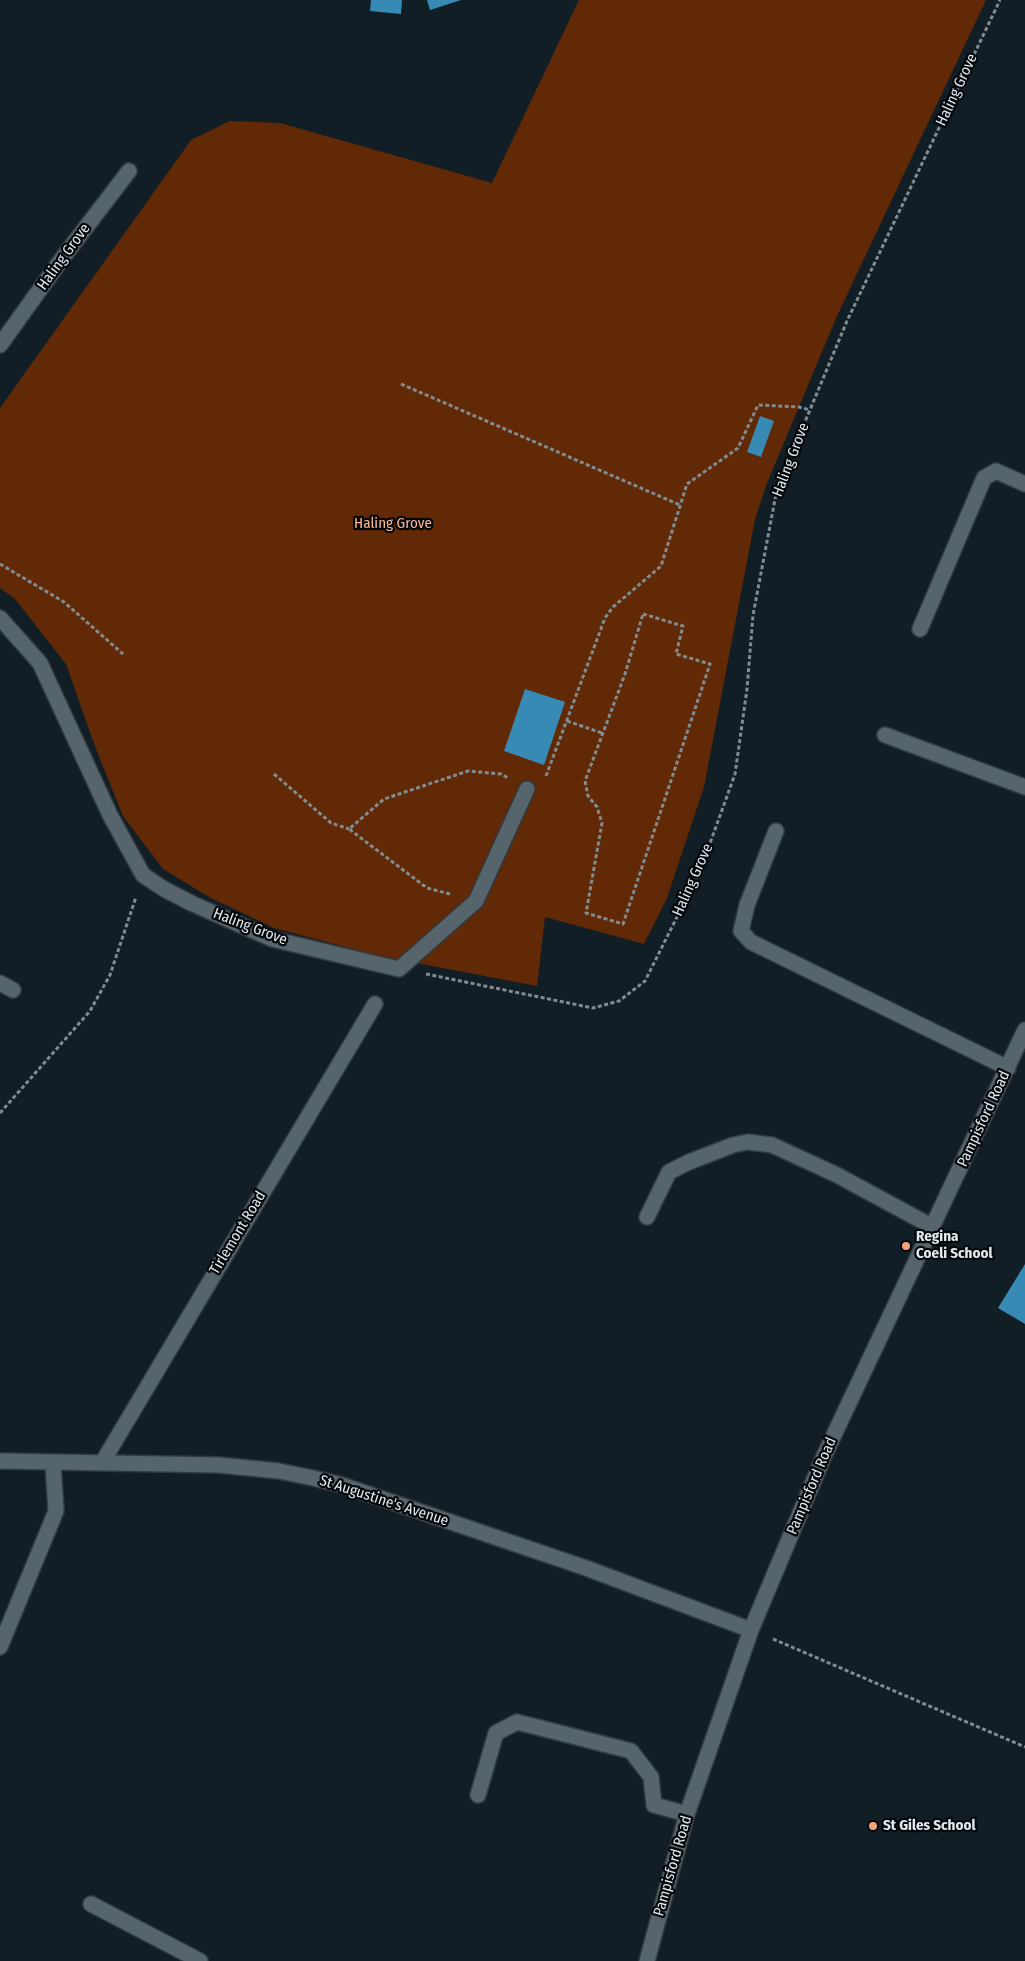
<!DOCTYPE html>
<style>
body{margin:0}
canvas{display:block;background:#111e25}
</style>
<canvas width="1025" height="1961"></canvas>
<script>
const g = document.querySelector('canvas').getContext('2d');
g.lineJoin = 'round';
function fillPath(path, color) { g.fillStyle = color; g.fill(path, 'evenodd'); }
const poly = rows => new Path2D(rows.map(r => 'M' + r).join(''));
function trace(path, color, width, dash) { g.strokeStyle = color; g.lineWidth = width; g.lineCap = dash ? 'butt' : 'round'; g.setLineDash(dash || []); g.stroke(path); }
function drawText(font, color, halo, rows, align = 'center') {
  g.font = font + ' "Fira Sans Condensed",sans-serif'; g.lineWidth = 4.5; g.setLineDash([]); g.textBaseline = 'middle'; g.strokeStyle = halo; g.fillStyle = color; for (const [text, x, y, turn = 0] of rows) {
    g.save(); g.translate(x, y); g.rotate((+turn || 0) * Math.PI / 180); g.textAlign = isNaN(turn) ? turn : align; if (halo) g.strokeText(text, 0, 0); g.fillText(text, 0, 0); g.restore();
  }
}
const green = poly([
 [579,0,986,0,837,316,767,483,755,519,704,787,667,898,644,944,545,917,537,986,380,956,274,928,209,897,163,869,123,816,96,749,66,664,15,599,0,588,0,408,191,140,230,121,280,123,492,183]
]);
const building = poly([
 [371,0,402,0,401,14,370,11],
 [427,0,461,0,430,10],
 [760,416,774,421,761,457,747,452],
 [525,689,565,702,544,765,504,751],
 [1025,1264,1025,1324,998,1308]
]);
const path = poly([
 [401,384,680,505],
 [0,564,64,602,123,654],
 [643,614,683,626,676,654,710,664,623,924,586,913,602,823,597,807,588,796,585,781,625,674,643,614],
 [567,721,602,733],
 [274,774,331,823,349,829],
 [546,776,605,618,613,607,661,566,687,484,738,448,758,405,799,407,810,410],
 [450,894,427,888,349,829,384,799,468,771,501,774,508,778],
 [426,974,593,1008,619,1001,645,981,700,871,735,774,747,689,753,615,777,489,847,321,1000,0],
 [0,1113,90,1011,110,975,136,897],
 [773,1639,1025,1747]
]);
const minor = poly([
 [0,345,64,256,129,171],
 [0,618,40,663,110,815,143,875,164,889,193,904,272,939,399,969,476,901,527,789],
 [920,629,984,478,996,471,1025,484],
 [885,735,1025,787],
 [776,831,747,905,741,931,751,942,1008,1068],
 [0,983,13,990],
 [647,1217,669,1172,689,1162,733,1145,748,1142,772,1145,837,1175,933,1227],
 [0,1461,219,1465,279,1471,313,1478,342,1485,586,1568,751,1630],
 [102,1463,375,1004],
 [0,1647,56,1511,53,1463],
 [478,1795,496,1733,517,1722,631,1751,651,1777,654,1805,687,1814],
 [91,1904,200,1961],
 [647,1961,687,1814,751,1630,824,1456,1025,1030]
]);
const markers = [
 [906,1246,5,"#f1a27b"],
 [873,1826,5,"#f1a27b"]
];
const streetNames = [
 ["Haling Grove",957,90,-65],
 ["Haling Grove",64,257,-54],
 ["Haling Grove",791,460,-69],
 ["Haling Grove",693,880,-66],
 ["Haling Grove",250,927,21],
 ["Pampisford Road",984,1119,-65],
 ["Tirlemont Road",238,1233,-59],
 ["Pampisford Road",812,1486,-67],
 ["St Augustine's Avenue",384,1501,18],
 ["Pampisford Road",673,1866,-74]
];
const parkNames = [
 ["Haling Grove",393,524]
];
const poiNames = [
 ["Regina",916,1237],
 ["Coeli School",916,1254],
 ["St Giles School",883,1826]
];
fillPath(green, '#622906');
fillPath(building, '#368ab3');
trace(minor, '#323a3f', 18);
trace(path, '#818c91', 3, [4, 2.5]);
trace(minor, '#56646c', 15);
for (const [x, y, r, color] of markers) { const dot = new Path2D(); dot.arc(x, y, r, 0, 2 * Math.PI); g.fillStyle = color; g.fill(dot); trace(dot, '#04070a', 2); }
drawText('15px', '#e0e9ee', '#04070a', streetNames);
drawText('15px', '#fbb593', '#04070a', parkNames);
drawText('bold 15px', '#e0e9ee', '#04070a', poiNames, 'left');
</script>
